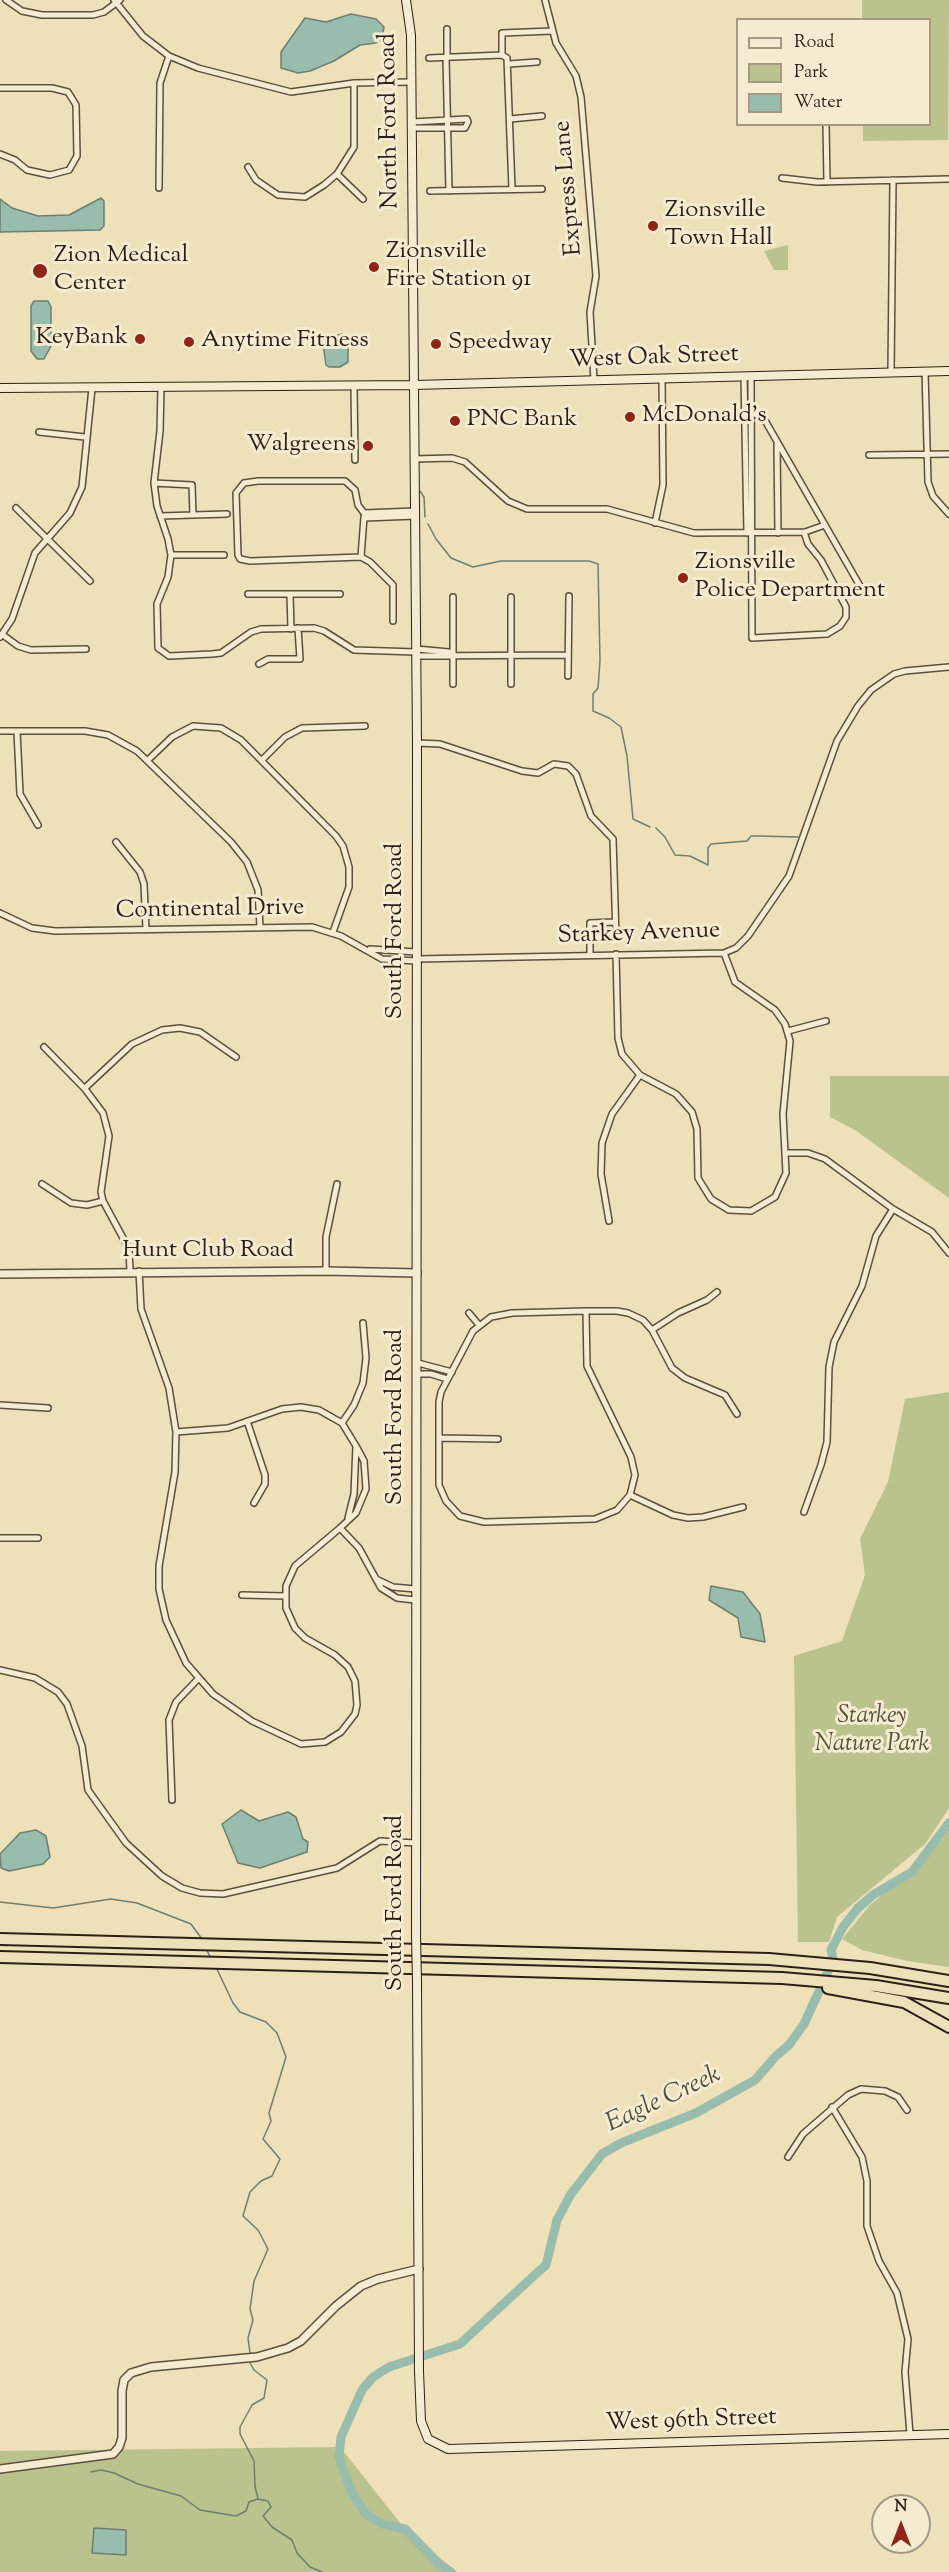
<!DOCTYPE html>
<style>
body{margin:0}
#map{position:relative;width:949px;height:2572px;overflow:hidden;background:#eee0b8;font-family:"Sorts Mill Goudy",serif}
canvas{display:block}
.legend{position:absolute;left:736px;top:18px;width:195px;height:108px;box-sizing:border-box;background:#f4ebd1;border:2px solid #a49987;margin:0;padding:8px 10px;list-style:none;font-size:18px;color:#2d1f17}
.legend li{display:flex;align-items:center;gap:12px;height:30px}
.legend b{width:30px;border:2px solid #a49987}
.north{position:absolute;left:871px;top:2494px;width:60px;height:60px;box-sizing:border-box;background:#f4ebd1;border:2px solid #a49987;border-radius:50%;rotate:0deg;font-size:16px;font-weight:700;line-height:24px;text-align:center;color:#2d1f17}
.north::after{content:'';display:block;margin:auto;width:21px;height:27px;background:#8f2418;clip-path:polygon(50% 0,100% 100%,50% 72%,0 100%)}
</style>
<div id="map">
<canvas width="949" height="2572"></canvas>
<ul class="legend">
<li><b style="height:8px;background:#f4ebd1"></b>Road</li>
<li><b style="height:16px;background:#bac28e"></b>Park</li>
<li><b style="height:16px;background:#99bdac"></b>Water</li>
</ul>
<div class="north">N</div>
</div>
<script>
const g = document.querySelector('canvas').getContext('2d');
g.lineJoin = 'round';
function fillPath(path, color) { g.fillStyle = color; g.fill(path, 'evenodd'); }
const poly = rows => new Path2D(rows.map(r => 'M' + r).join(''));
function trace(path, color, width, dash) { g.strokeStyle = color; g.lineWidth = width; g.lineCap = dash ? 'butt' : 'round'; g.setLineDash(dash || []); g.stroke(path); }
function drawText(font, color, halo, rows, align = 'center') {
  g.font = font + ' "Sorts Mill Goudy",serif'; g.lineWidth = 6; g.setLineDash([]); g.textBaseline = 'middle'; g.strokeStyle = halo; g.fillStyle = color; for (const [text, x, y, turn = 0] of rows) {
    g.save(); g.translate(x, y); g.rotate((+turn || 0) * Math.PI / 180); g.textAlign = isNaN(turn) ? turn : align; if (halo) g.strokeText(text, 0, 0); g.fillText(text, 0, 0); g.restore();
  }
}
const green = poly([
 [862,0,949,0,948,140,863,141,863,125,930,124,930,20,862,19],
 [788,245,788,270,774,270,764,251],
 [830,1076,949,1076,949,1198,855,1130,830,1117],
 [949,1392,949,1808,925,1844,837,1917,829,1942,798,1942,794,1656,842,1641,865,1575,860,1539,888,1482,905,1399],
 [949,1831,949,1967,907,1961,862,1950,842,1939,870,1905,888,1890,914,1876],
 [340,2447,405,2529,457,2572,0,2572,0,2451]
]);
const water = poly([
 [351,14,376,19,384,27,382,38,376,43,360,45,334,61,310,71,298,73,281,68,281,52,305,18,326,22,351,14],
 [101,198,104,201,104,226,100,230,0,232,0,199,12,208,38,216,69,215,101,198],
 [34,301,48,301,51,307,51,346,44,359,37,359,31,351,31,306,34,301],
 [342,334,348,343,348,362,340,367,329,367,326,365,323,344,328,338,342,334],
 [711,1586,743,1592,760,1614,765,1642,741,1637,738,1618,709,1600,711,1586],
 [241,1810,259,1821,288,1812,296,1817,303,1839,308,1842,307,1852,260,1868,238,1863,222,1824,241,1810],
 [36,1830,46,1836,50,1857,43,1864,9,1871,1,1868,0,1854,20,1833,36,1830],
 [94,2528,126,2530,126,2555,92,2553,94,2528]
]);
const stream = poly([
 [420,491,424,497,425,517],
 [428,524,436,539,451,558,473,567,501,561,589,561,598,564,600,661,598,688,593,694,593,711,609,718,621,727,627,756,633,819,650,827],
 [656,828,665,837,675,855,690,856,708,865,708,848,711,844,747,841,751,836,759,836,798,837],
 [0,1902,53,1908,111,1899,137,1903,191,1924,202,1939],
 [206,1949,211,1958],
 [216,1967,233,2003,240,2012,266,2022,277,2033,286,2057,269,2113,271,2121,263,2139,280,2159,272,2176,261,2181,250,2192,243,2216,258,2230,268,2249,254,2281,250,2309,253,2320,248,2338,250,2353],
 [250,2363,254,2370,267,2380,264,2398,252,2405,240,2427,240,2434,254,2461,255,2486,258,2499],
 [91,2472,101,2470,114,2473,138,2484,181,2496,200,2510,236,2516,246,2511,249,2502,258,2499,268,2501,271,2507,263,2516,272,2527,292,2540,297,2553,310,2567,322,2572]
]);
const river = poly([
 [451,2572,440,2565,405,2529,382,2524,366,2514,352,2493,339,2457,341,2437,362,2390,373,2377,389,2367,460,2344,538,2272,546,2265,557,2220,571,2194,602,2154,621,2143,696,2113,755,2080,776,2056,789,2045,804,2024,827,1974,833,1958,831,1950,843,1927,858,1908,873,1895,912,1872,949,1823]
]);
const minor = poly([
 [6,0,22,11,42,15,93,15,104,12,120,0],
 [114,0,143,36,169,56,198,68,291,92,354,83,411,82],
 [545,0,556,43,576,76,581,97,596,276,590,312,594,380],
 [447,29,447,57],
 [502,55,502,33,552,31],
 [446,57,449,191],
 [429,58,502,55,507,58,512,189],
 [509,64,537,62],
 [0,88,52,88,68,92,76,105,77,156,69,170,50,175,27,170,15,160,0,154],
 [510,119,542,116],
 [412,122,467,119,468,122,465,128,412,128],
 [826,124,827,182],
 [248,167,256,180,278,195,305,197,324,185,337,174,354,147,354,83],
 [337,174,363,199],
 [782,178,817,182,949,179],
 [159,188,160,83,169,56],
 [430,191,542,189],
 [925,371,928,482,933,496,949,514],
 [891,372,893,180],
 [744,376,747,533],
 [751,376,752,638,827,634,840,626,846,617,846,607,821,560,808,544,804,532],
 [354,386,355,460],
 [161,387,160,431,154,483,157,506,168,539,171,555,168,577,157,604,158,648,169,656,212,654,221,653,251,632,261,629,314,628,324,631,354,650,416,652],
 [751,413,763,417,864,593],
 [39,432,85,437],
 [777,444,778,533],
 [869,455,949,454],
 [414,459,452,458,465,462,508,501,527,509,607,509,694,533,805,532,825,525],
 [154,483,192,485,193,515],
 [16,508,90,581],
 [364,513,415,511],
 [160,516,227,514],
 [364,518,415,516],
 [655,523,663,485,662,378],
 [171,555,224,555],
 [361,557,250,561,240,559,238,555,236,493,244,483,258,481,345,481,355,490,358,505,364,513],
 [361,557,370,562,393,585,393,621],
 [361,557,364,517],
 [248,594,340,594],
 [290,594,291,629],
 [3,635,18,646,31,650,86,649],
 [0,637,12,619,35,553,70,513,82,487,92,388],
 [416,649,449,652],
 [416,656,568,655],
 [259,664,268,659,300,659,298,628],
 [568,676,569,596],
 [453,684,453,597],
 [511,684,511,597],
 [0,731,85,731,108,735,137,751,231,842,247,862,258,890,260,927],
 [17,731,20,794,38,825],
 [417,743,440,744,522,771,538,773,554,764,568,766,576,774,591,816,613,839,616,936],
 [148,760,172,737,193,726,221,728,241,740,336,836,343,846,349,867,349,887,333,932],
 [262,760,285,737,302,728,365,726],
 [116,842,140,872,144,884,146,929],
 [0,913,32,928,55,931,312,927,341,936,382,959,416,961],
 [370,949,416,952],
 [616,954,618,1038,622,1054,640,1075,676,1094,692,1112,697,1129,698,1178,711,1199,729,1210,751,1211,775,1197,786,1173,783,1114,790,1041,785,1024,775,1010,735,982,724,953],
 [590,955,590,923,615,922],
 [416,959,724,953,736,948,748,936,789,876,837,741,858,706,871,690,894,674,905,671,949,667],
 [788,1031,826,1021],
 [44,1047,85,1089,103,1113,109,1136,101,1192,103,1201,129,1249,130,1271],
 [85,1088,132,1044,162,1030,180,1028,200,1032,236,1057],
 [786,1153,808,1153,825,1159,893,1209,932,1232,949,1253],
 [42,1184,71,1203,87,1205,103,1201],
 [609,1221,601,1174,602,1143,612,1114,640,1075],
 [139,1271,141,1309,169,1388,176,1432,175,1472,159,1566,159,1589,166,1620,186,1663,213,1694,252,1721,301,1744,325,1742,341,1732,355,1714,357,1705,355,1681,348,1667,335,1655,305,1638,295,1628,286,1608,286,1586,295,1566,340,1528],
 [326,1271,326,1237,337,1184],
 [586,1311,587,1366,631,1457,635,1475,630,1495,617,1510,595,1519,484,1522,460,1516,446,1501,439,1485,439,1402,441,1392,473,1331,491,1317,512,1313,586,1311,617,1311,628,1313,643,1320,652,1330,672,1368,685,1378,725,1395,737,1414],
 [469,1313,479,1325],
 [652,1330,678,1313,707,1300,717,1292],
 [418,1363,452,1372],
 [418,1374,431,1374,447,1379],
 [0,1405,48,1408],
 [247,1421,265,1475,265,1484,254,1503],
 [342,1423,354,1405,363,1383,366,1358,363,1323],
 [176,1432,228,1428,282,1409,301,1407,319,1410,342,1423,356,1446],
 [439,1438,498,1439],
 [630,1495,673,1515,688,1518,703,1517,743,1507],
 [804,1512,821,1465,827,1442,829,1367,834,1342,862,1286,876,1236,893,1209],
 [348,1518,354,1494,356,1446,364,1461,366,1489,356,1513,340,1528,359,1548,381,1588,397,1598,415,1600],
 [0,1538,38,1538],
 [376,1579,393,1587,415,1589],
 [242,1595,285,1596],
 [0,1670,35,1678,58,1692,67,1704,82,1746,88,1790,126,1843,162,1876,182,1888,200,1893,223,1894,337,1868,380,1841,416,1843],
 [172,1800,169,1720,176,1702,198,1679],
 [832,2107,862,2157,867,2181,867,2226,879,2261,897,2293,908,2339,905,2372,910,2434],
 [788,2157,803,2134,848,2095,861,2089,885,2091,898,2097,907,2110]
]);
const tertiary = poly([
 [0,1274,326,1271,417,1273],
 [0,2469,113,2454,119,2447,122,2438,122,2391,124,2380,131,2373,151,2367,257,2357,288,2348,301,2341,336,2306,361,2286,378,2279,419,2269]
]);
const secondary = poly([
 [406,0,411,35,417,743,416,1935],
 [0,388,414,385,949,371],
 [417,1982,419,2371,421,2421,428,2439,448,2449,949,2434]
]);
const motorway = poly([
 [0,1939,769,1959,870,1968,949,1981],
 [0,1957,782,1978,876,1986,949,1998],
 [828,1988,904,2002,949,2027]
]);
const secondaryBridge = poly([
 [416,1935,417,1982]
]);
const markers = [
 [653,226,6,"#8f2418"],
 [374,267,6,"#8f2418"],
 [40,271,8,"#8f2418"],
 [140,339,6,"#8f2418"],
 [189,342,6,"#8f2418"],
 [436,344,6,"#8f2418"],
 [630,417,6,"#8f2418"],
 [455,421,6,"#8f2418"],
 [368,446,6,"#8f2418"],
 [683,578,6,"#8f2418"]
];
const streetNames = [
 ["North Ford Road",391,121,-91],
 ["Express Lane",570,188,-95],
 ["West Oak Street",654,359,-2],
 ["Continental Drive",210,911,-1],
 ["South Ford Road",397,931,-90],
 ["Starkey Avenue",639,935,-2],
 ["Hunt Club Road",208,1252],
 ["South Ford Road",397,1417,-90],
 ["South Ford Road",397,1903,-90],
 ["West 96th Street",691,2422,-2]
];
const poiNames = [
 ["Zionsville",665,212],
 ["Town Hall",665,240],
 ["Zionsville",386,253],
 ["Fire Station 91",386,281],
 ["Zion Medical",54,257],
 ["Center",54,285],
 ["KeyBank",128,339,"right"],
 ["Anytime Fitness",201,342],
 ["Speedway",448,344],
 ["McDonald's",642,417],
 ["PNC Bank",467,421],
 ["Walgreens",356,446,"right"],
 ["Zionsville",695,564],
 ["Police Department",695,592]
];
const parkNames = [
 ["Starkey",872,1718],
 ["Nature Park",872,1746]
];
const waterNames = [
 ["Eagle Creek",664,2101,-25]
];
fillPath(green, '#bac28e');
fillPath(water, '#99bdac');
trace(water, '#6e7e70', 1.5);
trace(stream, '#6e7e70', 1.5);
trace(river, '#99bdac', 9);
trace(minor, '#5d4f3f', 8);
trace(tertiary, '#5d4f3f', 10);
trace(secondary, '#2d1f17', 10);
trace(motorway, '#2d1f17', 14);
trace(minor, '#f4ebd1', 5);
trace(tertiary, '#f4ebd1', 7);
trace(secondary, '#f4ebd1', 8);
trace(motorway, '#eee0b8', 10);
trace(secondaryBridge, '#2d1f17', 10, []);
trace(secondaryBridge, '#f4ebd1', 8);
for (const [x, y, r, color] of markers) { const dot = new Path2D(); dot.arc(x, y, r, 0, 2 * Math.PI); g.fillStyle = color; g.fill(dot); trace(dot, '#f4ebd1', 2); }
drawText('24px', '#2d1f17', '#f4ebd1', streetNames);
drawText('24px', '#2d1f17', '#f4ebd1', poiNames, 'left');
drawText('italic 24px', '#57503b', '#f4ebd1', parkNames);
drawText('italic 26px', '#4d4e44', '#f4ebd1', waterNames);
</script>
